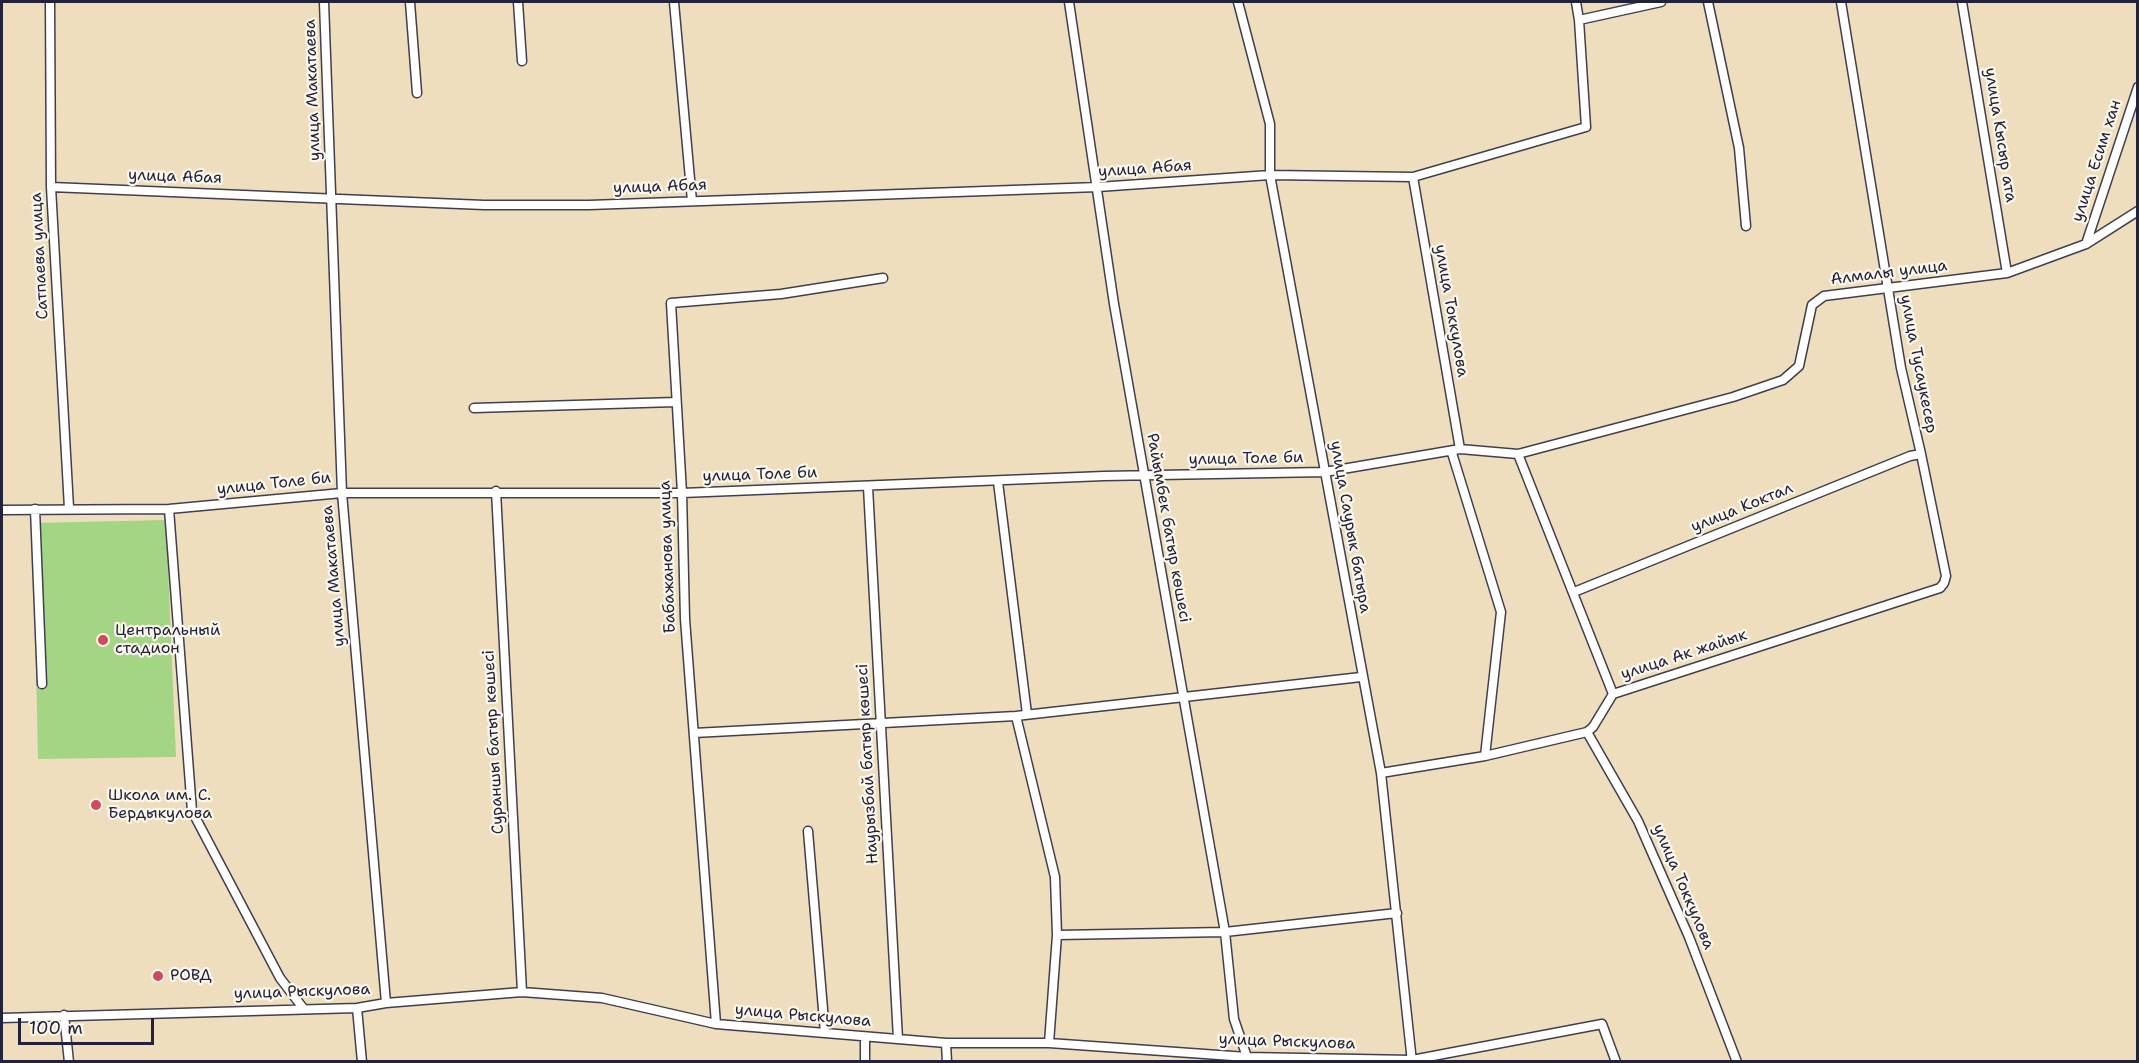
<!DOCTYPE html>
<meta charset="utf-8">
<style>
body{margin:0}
#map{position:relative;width:2139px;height:1063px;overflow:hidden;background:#efdebd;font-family:"Shantell Sans",sans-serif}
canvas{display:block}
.frame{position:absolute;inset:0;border:3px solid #22223b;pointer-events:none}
.scale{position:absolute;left:18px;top:1018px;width:136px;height:27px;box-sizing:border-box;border:3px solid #22223b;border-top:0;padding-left:8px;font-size:18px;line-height:21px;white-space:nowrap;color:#22223b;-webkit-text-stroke:4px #fbf7ec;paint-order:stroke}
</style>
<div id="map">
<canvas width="2139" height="1063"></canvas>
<div class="frame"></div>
<div class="scale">100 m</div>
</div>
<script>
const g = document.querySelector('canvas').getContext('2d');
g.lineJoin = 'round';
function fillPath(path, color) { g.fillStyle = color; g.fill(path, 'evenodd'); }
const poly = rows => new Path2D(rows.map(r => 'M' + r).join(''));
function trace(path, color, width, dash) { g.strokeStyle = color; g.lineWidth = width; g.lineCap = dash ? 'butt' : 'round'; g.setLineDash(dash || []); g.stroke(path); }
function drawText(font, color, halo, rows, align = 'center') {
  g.font = font + ' "Shantell Sans",sans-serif'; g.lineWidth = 4.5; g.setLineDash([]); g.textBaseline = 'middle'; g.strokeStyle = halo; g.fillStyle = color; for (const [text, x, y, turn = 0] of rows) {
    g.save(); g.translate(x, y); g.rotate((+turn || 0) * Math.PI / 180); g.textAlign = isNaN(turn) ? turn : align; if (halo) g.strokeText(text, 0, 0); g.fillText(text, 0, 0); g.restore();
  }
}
const green = poly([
 [166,520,176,757,38,759,33,523]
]);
const street = poly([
 [50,2,51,187,69,508],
 [324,2,342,493,386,1003],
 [410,2,417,93],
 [518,2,522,61],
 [674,2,692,201],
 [1069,2,1114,304,1225,932,1234,1019,1247,1057],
 [1238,2,1270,124,1270,175,1381,773,1412,1062],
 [1576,2,1579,20],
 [1708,2,1739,148,1746,226],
 [1962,2,2007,273],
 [1413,177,1460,449],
 [51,187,484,205,589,205,1098,187,1270,175,1413,177,1586,127,1579,20,1661,2],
 [2086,244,2138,87],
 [474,408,676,402],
 [1452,453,1501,612,1485,756],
 [1518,454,1613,694],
 [998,482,1027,714],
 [868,487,898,1039],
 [496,491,522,992],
 [35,509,42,684],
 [169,509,192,811,280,978,303,1008],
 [2,510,169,509,342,493,682,493,1104,476,1325,472,1460,449,1518,454,1733,397,1783,380,1799,366,1812,305,1824,296,2007,273,2086,244,2138,211],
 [1574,592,1910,456,1921,454],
 [1016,716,1055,877,1057,935,1049,1043],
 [1587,732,1638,821,1689,937,1737,1062],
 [694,733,1016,716,1361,677],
 [1381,773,1485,756,1587,732,1593,727,1613,694,1940,588,1944,583,1946,576,1921,454,1901,368,1841,2],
 [808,831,825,1033],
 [1057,935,1225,932,1397,913],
 [357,1008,362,1062],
 [64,1015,69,1062],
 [2,1018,357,1008,386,1003,522,992,602,998,716,1024,946,1043,1049,1043,1247,1057,1412,1060,1602,1024,1616,1062],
 [716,1024,685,619,682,493,671,303,781,294,883,278],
 [946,1043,947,1062],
 [865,1062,865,1037]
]);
const markers = [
 [103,640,6,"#d1495b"],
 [96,805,6,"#d1495b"],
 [158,976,6,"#d1495b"]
];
const streetNames = [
 ["улица Макатаева",313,90,-92],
 ["улица Кысыр ата",2000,135,81],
 ["улица Есим хан",2097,161,-72],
 ["улица Абая",1145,169,-4],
 ["улица Абая",175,177,2],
 ["улица Абая",660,187,-2],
 ["Сатпаева улица",40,256,-93],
 ["Алмалы улица",1889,273,-7],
 ["улица Токкулова",1451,311,80],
 ["улица Тусаукесер",1918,364,79],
 ["улица Толе би",1246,459,-1],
 ["улица Толе би",760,475,-2],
 ["улица Толе би",274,484,-6],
 ["улица Коктал",1742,508,-22],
 ["улица Саурык батыра",1350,527,80],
 ["Райымбек батыр көшесі",1168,528,80],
 ["Бабажанова улица",668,557,-92],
 ["улица Макатаева",334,576,-95],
 ["улица Ак жайык",1684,655,-18],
 ["Сураншы батыр көшесі",494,742,-93],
 ["Наурызбай батыр көшесі",868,764,-93],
 ["улица Токкулова",1683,887,67],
 ["улица Рыскулова",302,992,-2],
 ["улица Рыскулова",803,1016,5],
 ["улица Рыскулова",1287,1042,2]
];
const poiNames = [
 ["Центральный",115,631],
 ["стадион",115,649],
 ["Школа им. С.",108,796],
 ["Бердыкулова",108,814],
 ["РОВД",170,976]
];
fillPath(green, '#a4d584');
trace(street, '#413e4e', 11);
trace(street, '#fff', 8);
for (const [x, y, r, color] of markers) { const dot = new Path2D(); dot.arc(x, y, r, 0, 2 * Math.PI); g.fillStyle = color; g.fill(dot); trace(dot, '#fbf7ec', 2); }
drawText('16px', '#22223b', '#fbf7ec', streetNames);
drawText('16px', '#22223b', '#fbf7ec', poiNames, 'left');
</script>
